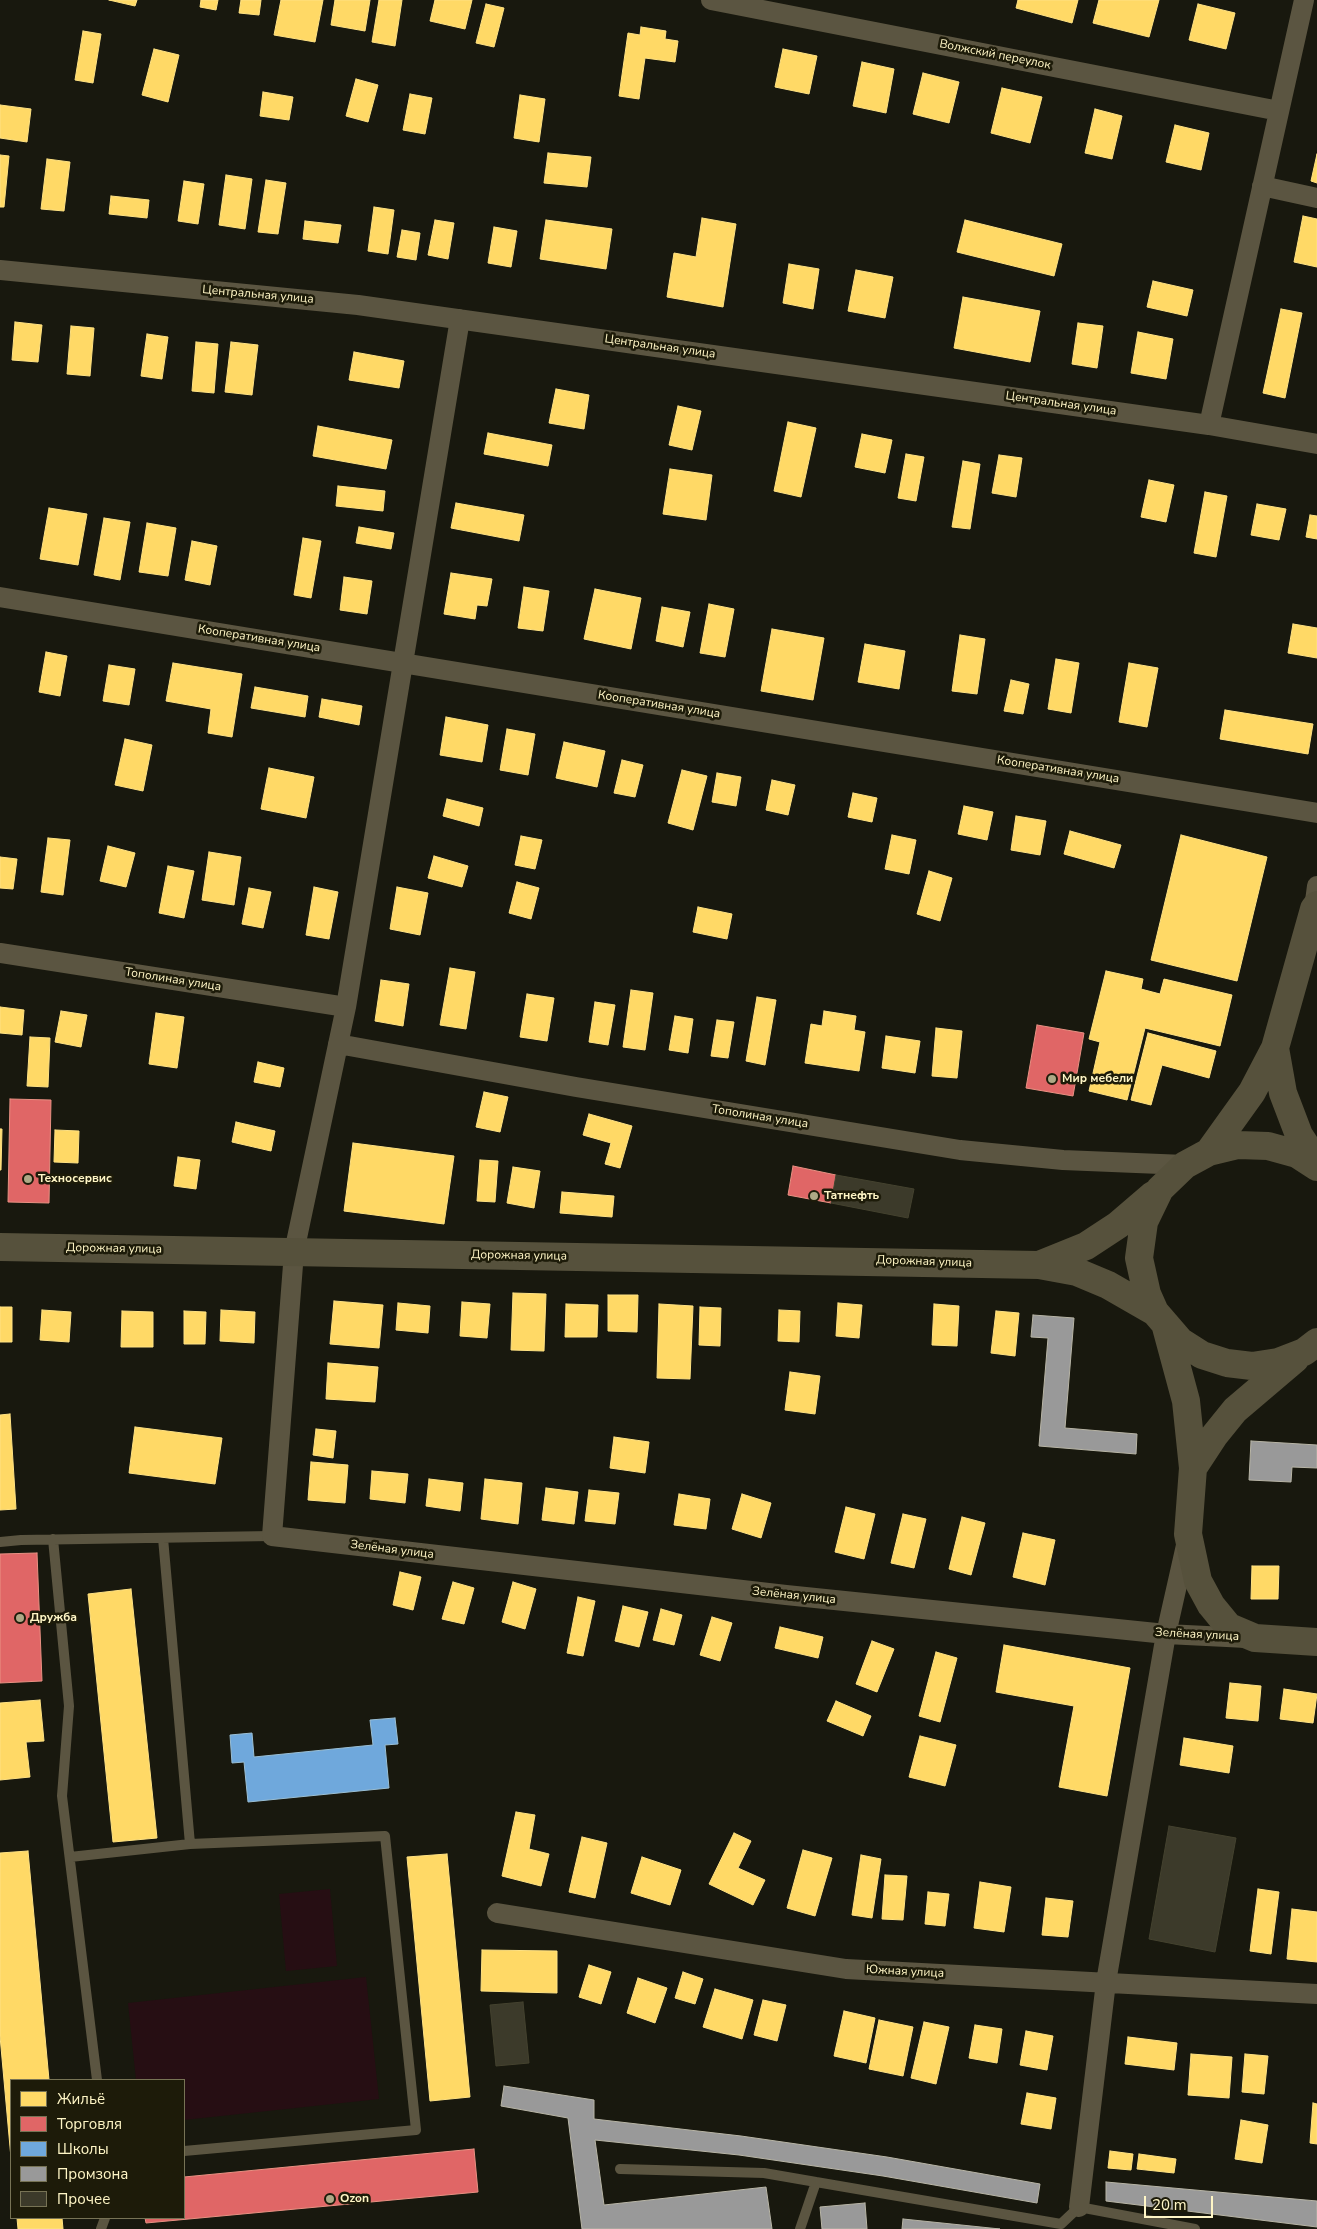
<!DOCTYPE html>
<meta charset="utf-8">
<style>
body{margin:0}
#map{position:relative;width:1317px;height:2229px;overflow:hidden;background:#18180e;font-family:"Nunito Sans",sans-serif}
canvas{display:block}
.legend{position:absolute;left:10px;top:2079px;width:175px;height:140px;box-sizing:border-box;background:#1d1b09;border:1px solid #777355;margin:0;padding:6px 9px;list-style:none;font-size:15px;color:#fff6c6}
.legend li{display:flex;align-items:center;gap:10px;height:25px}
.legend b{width:25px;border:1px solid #777355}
.scale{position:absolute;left:1144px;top:2196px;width:69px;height:22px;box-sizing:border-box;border:2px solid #fff6c6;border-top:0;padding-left:6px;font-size:15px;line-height:18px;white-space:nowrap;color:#fff6c6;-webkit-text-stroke:4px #1d1b09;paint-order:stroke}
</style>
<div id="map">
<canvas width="1317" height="2229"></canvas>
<ul class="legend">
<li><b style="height:14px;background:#ffd966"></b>Жильё</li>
<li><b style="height:14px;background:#e06666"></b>Торговля</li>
<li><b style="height:14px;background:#6fa8dc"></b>Школы</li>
<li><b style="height:14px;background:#999"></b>Промзона</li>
<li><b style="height:14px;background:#3c3a2a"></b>Прочее</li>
</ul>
<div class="scale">20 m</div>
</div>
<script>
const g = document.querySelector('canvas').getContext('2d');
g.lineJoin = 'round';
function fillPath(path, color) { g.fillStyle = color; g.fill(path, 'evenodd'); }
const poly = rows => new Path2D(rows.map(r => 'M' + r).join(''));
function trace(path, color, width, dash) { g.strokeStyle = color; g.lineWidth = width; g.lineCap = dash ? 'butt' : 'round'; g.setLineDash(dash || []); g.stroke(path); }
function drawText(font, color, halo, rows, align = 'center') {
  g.font = font + ' "Nunito Sans",sans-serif'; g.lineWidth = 5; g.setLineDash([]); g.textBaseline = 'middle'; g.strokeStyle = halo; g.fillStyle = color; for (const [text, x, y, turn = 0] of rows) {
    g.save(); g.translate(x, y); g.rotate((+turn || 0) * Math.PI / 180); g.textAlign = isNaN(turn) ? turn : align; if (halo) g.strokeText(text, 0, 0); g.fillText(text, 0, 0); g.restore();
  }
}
const green = poly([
 [330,1889,337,1966,286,1971,279,1894],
 [366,1977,379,2099,184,2120,184,2080,136,2080,128,2003]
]);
const homes = poly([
 [109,0,137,0,135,6,109,0],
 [201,0,218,0,216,10,200,7,201,0],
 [241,0,261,0,259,15,239,13,241,0],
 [281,0,323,0,315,42,274,35,281,0],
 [335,0,370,0,365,31,331,25,335,0],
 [379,0,402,0,395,46,372,42,379,0],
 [435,0,472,0,465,29,430,21,435,0],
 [1018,0,1078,0,1072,23,1016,8,1018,0],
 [1099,0,1159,0,1149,37,1093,23,1099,0],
 [486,4,504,8,494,47,476,43,486,4],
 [1198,4,1235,13,1226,49,1189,40,1198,4],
 [641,27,666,31,665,39,678,41,675,62,645,58,639,99,619,96,628,33,640,35,641,27],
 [83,31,101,34,93,83,75,80,83,31],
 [154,49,179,55,168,102,142,95,154,49],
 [783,49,817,56,809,94,775,87,783,49],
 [862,62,894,69,886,113,853,106,862,62],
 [923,73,959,82,949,123,913,114,923,73],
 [356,79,378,85,368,122,346,116,356,79],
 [1002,88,1042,97,1030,143,991,133,1002,88],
 [263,92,293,97,289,120,260,116,263,92],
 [410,94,432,98,425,134,403,130,410,94],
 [520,95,545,99,539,142,514,138,520,95],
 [0,105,31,109,27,142,0,138,0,105],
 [1095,109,1122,116,1112,159,1085,153,1095,109],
 [1175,125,1209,133,1201,170,1166,162,1175,125],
 [548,153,591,157,587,187,544,183,548,153],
 [1317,154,1317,183,1311,181,1317,154],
 [0,155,9,156,4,207,0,207,0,155],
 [47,159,70,162,64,211,41,209,47,159],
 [226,175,252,179,245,229,219,225,226,175],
 [266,180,286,183,278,234,258,232,266,180],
 [184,181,204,184,198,224,178,221,184,181],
 [111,196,149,200,147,218,109,214,111,196],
 [374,207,394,210,388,254,368,251,374,207],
 [1303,216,1317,219,1317,267,1294,262,1303,216],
 [702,218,736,224,723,307,667,297,674,253,696,257,702,218],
 [435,220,454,223,448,259,428,255,435,220],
 [546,220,612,229,606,269,540,259,546,220],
 [965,220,1062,244,1054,276,957,252,965,220],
 [305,221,341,225,338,243,303,239,305,221],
 [494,227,517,231,511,267,488,263,494,227],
 [402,230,420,233,416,260,397,257,402,230],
 [789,264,819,269,813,309,783,303,789,264],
 [856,270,893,277,885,318,848,311,856,270],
 [1153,281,1193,290,1187,316,1147,307,1153,281],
 [963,297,1040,311,1030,362,954,348,963,297],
 [1281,309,1302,313,1285,398,1263,393,1281,309],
 [15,322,42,325,38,362,12,360,15,322],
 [1078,323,1103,326,1097,368,1072,364,1078,323],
 [71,326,94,328,90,376,67,374,71,326],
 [1138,332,1173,339,1166,379,1131,373,1138,332],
 [147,334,168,337,162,379,141,376,147,334],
 [196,342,218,344,214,393,192,391,196,342],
 [231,342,258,345,252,395,225,392,231,342],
 [354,352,404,361,399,388,349,380,354,352],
 [556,389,589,395,584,429,549,423,556,389],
 [678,406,701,411,692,450,669,445,678,406],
 [788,422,816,428,801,497,774,491,788,422],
 [318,426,392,440,386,469,313,456,318,426],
 [488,433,552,445,548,466,484,454,488,433],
 [862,434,892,440,885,473,855,467,862,434],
 [906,454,924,457,916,501,898,498,906,454],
 [999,455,1022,458,1016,497,992,493,999,455],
 [963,461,980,464,970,529,952,527,963,461],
 [670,469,712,475,706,520,663,514,670,469],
 [1149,480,1174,485,1166,522,1141,517,1149,480],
 [338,486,385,491,383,511,336,506,338,486],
 [1205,492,1227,496,1216,557,1194,553,1205,492],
 [456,503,524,515,519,541,451,528,456,503],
 [1257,504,1286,509,1279,540,1251,535,1257,504],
 [49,508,87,514,78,565,40,559,49,508],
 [1310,515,1317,516,1317,539,1306,537,1310,515],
 [104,518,130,522,120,580,94,575,104,518],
 [147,523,176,528,168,576,139,572,147,523],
 [359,527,394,533,391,549,356,543,359,527],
 [303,538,321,541,311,598,294,595,303,538],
 [192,541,217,546,210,585,185,580,192,541],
 [451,573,492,579,487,606,477,605,475,619,444,614,451,573],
 [344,577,372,581,367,614,340,610,344,577],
 [524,587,549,591,543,631,518,628,524,587],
 [595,589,641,598,631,649,584,639,595,589],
 [709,604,734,609,725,657,700,653,709,604],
 [662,607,690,612,683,647,656,641,662,607],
 [1293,624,1317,628,1317,658,1288,653,1293,624],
 [772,629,824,638,813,700,761,691,772,629],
 [960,635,985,639,977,694,952,691,960,635],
 [865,644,905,651,899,689,858,682,865,644],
 [46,652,67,656,60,696,39,692,46,652],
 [1056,659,1079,663,1071,713,1048,709,1056,659],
 [173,663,242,674,232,737,208,733,211,709,166,701,173,663],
 [1129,663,1158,668,1147,727,1119,722,1129,663],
 [109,665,135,669,129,705,103,701,109,665],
 [1011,680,1029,684,1023,714,1004,711,1011,680],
 [255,687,308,696,305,717,251,708,255,687],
 [322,699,362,706,359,725,319,717,322,699],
 [1225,710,1313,724,1308,754,1220,739,1225,710],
 [446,717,488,725,482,762,440,755,446,717],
 [507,729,535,734,528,775,500,770,507,729],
 [125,739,152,745,143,791,115,785,125,739],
 [564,742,605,751,597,787,556,778,564,742],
 [622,760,643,765,635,797,614,793,622,760],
 [269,768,314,777,306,818,261,809,269,768],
 [682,770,707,776,693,830,668,823,682,770],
 [717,773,741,777,736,806,712,802,717,773],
 [772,780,795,785,788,815,766,810,772,780],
 [853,793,877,798,872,822,848,817,853,793],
 [447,799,483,808,479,826,443,816,447,799],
 [964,806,993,812,987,840,958,834,964,806],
 [1016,816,1046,821,1040,855,1011,850,1016,816],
 [1070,831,1121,845,1114,868,1064,854,1070,831],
 [892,835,916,840,909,874,885,869,892,835],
 [1181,835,1267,857,1237,981,1151,960,1181,835],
 [521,836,542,840,535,869,515,865,521,836],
 [48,838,70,840,63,895,41,892,48,838],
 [108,846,135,853,126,887,100,881,108,846],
 [209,852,241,857,234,905,202,900,209,852],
 [434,856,468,866,462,887,428,878,434,856],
 [0,857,17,859,13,889,0,888,0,857],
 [168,866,194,871,184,918,159,913,168,866],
 [929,871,952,878,940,921,917,914,929,871],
 [517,882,539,888,531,919,509,913,517,882],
 [314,887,338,892,329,939,306,935,314,887],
 [397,887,428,893,420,935,390,929,397,887],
 [249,888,271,892,263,928,242,924,249,888],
 [698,907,732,914,727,939,693,932,698,907],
 [450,968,475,972,466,1029,440,1025,450,968],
 [1106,971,1143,979,1141,989,1160,994,1164,979,1232,995,1220,1046,1145,1028,1127,1100,1089,1091,1100,1042,1089,1039,1106,971],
 [381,980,409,984,403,1026,375,1021,381,980],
 [631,990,653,993,645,1050,623,1047,631,990],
 [527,994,554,998,547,1041,520,1037,527,994],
 [757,997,776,1000,765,1065,746,1061,757,997],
 [595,1002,615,1005,608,1045,589,1042,595,1002],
 [0,1007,24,1010,22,1035,0,1033,0,1007],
 [61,1011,87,1015,81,1047,55,1042,61,1011],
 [824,1011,856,1016,854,1030,865,1032,859,1071,805,1063,811,1024,822,1026,824,1011],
 [156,1013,184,1017,177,1068,149,1064,156,1013],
 [675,1016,693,1019,688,1053,669,1050,675,1016],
 [717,1020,734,1022,728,1058,711,1056,717,1020],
 [936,1028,962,1031,957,1078,932,1076,936,1028],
 [1148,1033,1216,1051,1209,1078,1162,1065,1151,1105,1131,1100,1148,1033],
 [886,1036,920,1041,915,1073,882,1068,886,1036],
 [30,1037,50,1038,48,1087,27,1086,30,1037],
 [258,1062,284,1068,280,1087,254,1082,258,1062],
 [484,1092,508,1097,500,1132,476,1127,484,1092],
 [589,1114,632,1126,620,1168,605,1164,611,1143,583,1135,589,1114],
 [236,1122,275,1131,271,1151,232,1142,236,1122],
 [0,1129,2,1129,1,1170,0,1170,0,1129],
 [55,1130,79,1131,78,1163,54,1162,55,1130],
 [353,1143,454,1156,444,1224,344,1211,353,1143],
 [178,1157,200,1160,196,1189,174,1186,178,1157],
 [480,1160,498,1161,495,1202,477,1201,480,1160],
 [513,1167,540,1171,534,1208,507,1203,513,1167],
 [562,1192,614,1196,612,1217,560,1213,562,1192],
 [513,1293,546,1294,544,1351,511,1350,513,1293],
 [608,1295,638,1295,637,1332,608,1331,608,1295],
 [334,1301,383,1305,379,1348,330,1344,334,1301],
 [462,1302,490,1304,487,1338,460,1336,462,1302],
 [398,1303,430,1306,428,1333,396,1330,398,1303],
 [838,1303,862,1305,859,1338,836,1336,838,1303],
 [566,1304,598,1305,597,1337,565,1337,566,1304],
 [659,1304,693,1306,690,1379,657,1378,659,1304],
 [934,1304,959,1306,957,1346,932,1345,934,1304],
 [0,1307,12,1307,12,1342,0,1342,0,1307],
 [700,1307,721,1308,720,1346,699,1345,700,1307],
 [42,1310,71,1312,69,1342,40,1340,42,1310],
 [221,1310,255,1312,254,1343,220,1341,221,1310],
 [779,1310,800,1311,799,1342,778,1341,779,1310],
 [122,1311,153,1312,153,1347,121,1347,122,1311],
 [184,1311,206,1312,205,1344,184,1344,184,1311],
 [996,1311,1019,1313,1015,1356,991,1353,996,1311],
 [328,1363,378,1367,375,1402,326,1399,328,1363],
 [790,1372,820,1376,815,1414,785,1410,790,1372],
 [10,1414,16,1509,0,1510,0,1415,10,1414],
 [135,1427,222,1438,215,1484,129,1473,135,1427],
 [316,1429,336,1431,333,1458,313,1455,316,1429],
 [614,1437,649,1442,645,1473,610,1468,614,1437],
 [311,1462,348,1465,345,1503,308,1500,311,1462],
 [372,1471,408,1474,405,1503,370,1499,372,1471],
 [429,1479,463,1483,460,1511,426,1506,429,1479],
 [485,1479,522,1483,518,1524,481,1519,485,1479],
 [546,1488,578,1492,574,1524,542,1520,546,1488],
 [589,1490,619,1493,615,1524,585,1521,589,1490],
 [679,1494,710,1499,706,1529,674,1525,679,1494],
 [742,1494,771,1503,761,1538,732,1529,742,1494],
 [846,1507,875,1514,864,1559,835,1552,846,1507],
 [903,1514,926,1519,914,1568,891,1563,903,1514],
 [962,1517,985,1523,971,1575,949,1569,962,1517],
 [1023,1533,1055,1540,1045,1585,1013,1577,1023,1533],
 [1252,1566,1279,1566,1278,1599,1251,1599,1252,1566],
 [400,1572,421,1577,413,1610,393,1605,400,1572],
 [453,1582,474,1588,464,1624,442,1619,453,1582],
 [513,1582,536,1589,525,1629,502,1622,513,1582],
 [131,1589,157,1838,113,1842,88,1594,131,1589],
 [578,1597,595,1601,583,1656,567,1653,578,1597],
 [623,1606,648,1612,639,1647,615,1641,623,1606],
 [661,1609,682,1615,674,1645,653,1640,661,1609],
 [712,1617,732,1623,720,1661,700,1655,712,1617],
 [780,1627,823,1637,818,1658,775,1648,780,1627],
 [872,1641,894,1649,877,1692,856,1684,872,1641],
 [1004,1645,1130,1668,1107,1796,1059,1787,1074,1706,996,1692,1004,1645],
 [936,1652,957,1658,940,1722,919,1716,936,1652],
 [1230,1683,1261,1686,1258,1721,1226,1718,1230,1683],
 [1284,1689,1317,1694,1313,1723,1280,1719,1284,1689],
 [40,1700,44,1741,26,1742,30,1777,0,1780,0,1703,40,1700],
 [836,1701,871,1716,863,1736,827,1721,836,1701],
 [920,1736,956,1745,945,1786,909,1777,920,1736],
 [1184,1738,1233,1746,1229,1773,1180,1765,1184,1738],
 [516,1812,535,1815,529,1849,549,1854,541,1886,502,1876,516,1812],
 [734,1833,751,1841,738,1868,765,1880,753,1905,709,1884,734,1833],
 [582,1837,607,1843,595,1898,569,1892,582,1837],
 [803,1850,832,1858,815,1916,787,1908,803,1850],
 [28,1851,49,2080,11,2080,11,2158,0,2036,0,1853,28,1851],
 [447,1854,470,2097,430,2101,407,1857,447,1854],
 [861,1855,881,1859,872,1918,852,1915,861,1855],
 [642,1857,681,1870,670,1905,631,1893,642,1857],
 [885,1875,907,1876,903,1920,882,1919,885,1875],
 [980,1882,1011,1887,1004,1932,974,1928,980,1882],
 [1258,1889,1279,1892,1271,1954,1250,1951,1258,1889],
 [928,1892,949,1894,945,1926,925,1924,928,1892],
 [1046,1898,1073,1901,1068,1937,1042,1935,1046,1898],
 [1292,1909,1317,1912,1317,1962,1287,1959,1292,1909],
 [482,1950,557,1951,557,1993,481,1991,482,1950],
 [589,1965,611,1972,601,2004,579,1997,589,1965],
 [683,1972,703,1979,695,2004,675,1998,683,1972],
 [638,1978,667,1988,655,2023,627,2013,638,1978],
 [715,1989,753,2000,742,2039,703,2027,715,1989],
 [763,2000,786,2005,777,2041,754,2035,763,2000],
 [844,2011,875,2018,866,2063,834,2056,844,2011],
 [879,2020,913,2027,903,2076,869,2069,879,2020],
 [924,2022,949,2027,936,2084,911,2078,924,2022],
 [975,2025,1002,2029,997,2063,969,2058,975,2025],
 [1026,2031,1053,2036,1047,2070,1020,2065,1026,2031],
 [1128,2037,1177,2043,1174,2070,1125,2064,1128,2037],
 [1191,2054,1232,2057,1229,2098,1188,2095,1191,2054],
 [1245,2054,1268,2056,1264,2094,1242,2092,1245,2054],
 [1027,2093,1056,2098,1051,2129,1021,2124,1027,2093],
 [1313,2103,1317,2104,1317,2144,1310,2143,1313,2103],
 [1241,2120,1268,2125,1262,2163,1235,2159,1241,2120],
 [1110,2151,1133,2154,1131,2170,1108,2168,1110,2151],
 [1139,2154,1176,2159,1174,2173,1137,2169,1139,2154],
 [17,2218,62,2218,63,2229,18,2229,17,2218]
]);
const shops = poly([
 [1037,1025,1084,1033,1073,1096,1026,1088,1037,1025],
 [10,1099,51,1100,49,1203,8,1202,10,1099],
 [793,1166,836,1175,831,1203,788,1195,793,1166],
 [37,1553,42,1681,0,1683,0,1554,37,1553],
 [474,2149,478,2192,146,2223,145,2218,184,2218,184,2177,474,2149]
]);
const schools = poly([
 [395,1718,398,1744,385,1745,389,1788,248,1802,244,1762,232,1763,230,1735,252,1733,254,1757,373,1745,370,1720,395,1718]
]);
const industry = poly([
 [1033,1315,1074,1318,1065,1428,1137,1434,1136,1454,1039,1446,1048,1338,1031,1337,1033,1315],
 [1251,1441,1317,1445,1317,1468,1292,1467,1291,1482,1249,1480,1251,1441],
 [504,2086,594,2100,594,2119,741,2136,887,2157,1040,2184,1037,2203,883,2176,739,2155,595,2140,604,2205,766,2187,772,2229,582,2229,568,2118,501,2106,504,2086],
 [1106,2182,1317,2201,1317,2227,1106,2201,1106,2182],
 [865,2203,867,2229,822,2229,820,2207,865,2203],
 [903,2219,1000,2229,902,2229,903,2219]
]);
const building = poly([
 [836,1175,914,1189,908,1218,831,1203,836,1175],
 [1169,1826,1236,1838,1215,1952,1149,1939,1169,1826],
 [523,2002,529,2063,496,2066,490,2005,523,2002]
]);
const lane = poly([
 [163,1538,190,1844,385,1836,416,2130,184,2151],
 [53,1539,69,1706,62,1796,97,2080],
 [0,1542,21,1540,272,1536],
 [70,1857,190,1844],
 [620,2169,764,2173,816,2182],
 [101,2229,105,2218],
 [800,2229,816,2182,1061,2224,1079,2207,1195,2229]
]);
const street = poly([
 [711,0,1279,111],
 [1262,186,1317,198],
 [0,270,358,305,1209,425,1317,444],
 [460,319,346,1007,294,1252,272,1536,786,1595,1166,1634,1247,1638],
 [1209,425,1304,0],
 [0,597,1317,813],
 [1314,909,1317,886],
 [0,953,346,1007],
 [338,1044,576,1087,960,1150,1063,1160,1185,1165],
 [497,1913,846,1969,1317,1994],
 [1079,2207,1106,1982,1166,1634,1187,1541]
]);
const secondary = poly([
 [1275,1048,1283,1093,1299,1135,1317,1163],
 [1209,1152,1252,1092,1275,1048,1314,909,1317,905],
 [1317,1167,1297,1154,1268,1146,1238,1145,1209,1152,1185,1165,1160,1189,1144,1222,1139,1258,1147,1294,1155,1312,1180,1341,1202,1355,1227,1363,1252,1366,1278,1362,1304,1352,1317,1342],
 [0,1247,1039,1265,1077,1272,1108,1285,1155,1312],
 [1039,1265,1086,1246,1118,1225,1153,1195],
 [1166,1327,1186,1401,1193,1468,1188,1534,1198,1581,1211,1605,1229,1627,1255,1638,1317,1642],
 [1193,1468,1214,1436,1235,1410,1295,1359]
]);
const markers = [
 [1052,1079,5,"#aea886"],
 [28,1179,5,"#aea886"],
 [814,1196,5,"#aea886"],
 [20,1618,5,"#aea886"],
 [330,2199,5,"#aea886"]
];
const streetNames = [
 ["Волжский переулок",995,55,11],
 ["Центральная улица",258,295,5],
 ["Центральная улица",660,347,8],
 ["Центральная улица",1061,404,8],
 ["Кооперативная улица",259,639,9],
 ["Кооперативная улица",659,705,9],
 ["Кооперативная улица",1058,770,9],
 ["Тополиная улица",173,980,9],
 ["Тополиная улица",760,1117,9],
 ["Дорожная улица",114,1249,1],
 ["Дорожная улица",519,1256,1],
 ["Дорожная улица",924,1262,2],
 ["Зелёная улица",392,1550,7],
 ["Зелёная улица",794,1596,6],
 ["Зелёная улица",1197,1635,3],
 ["Южная улица",905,1972,3]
];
const poiNames = [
 ["Мир мебели",1062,1079],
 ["Техносервис",38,1179],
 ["Татнефть",824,1196],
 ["Дружба",30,1618],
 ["Ozon",340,2199]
];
fillPath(green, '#260e13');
fillPath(homes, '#ffd966');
trace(homes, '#ffe283', 1);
fillPath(shops, '#e06666');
trace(shops, '#e99183', 1);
fillPath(schools, '#6fa8dc');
trace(schools, '#9abfd5', 1);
fillPath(industry, '#999');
trace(industry, '#b8b5a6', 1);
fillPath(building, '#3c3a2a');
trace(building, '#44422f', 1);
trace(lane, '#5b5541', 10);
trace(street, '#5b5541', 20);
trace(secondary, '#56513c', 28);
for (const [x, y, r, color] of markers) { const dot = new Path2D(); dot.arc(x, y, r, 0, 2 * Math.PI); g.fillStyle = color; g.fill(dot); trace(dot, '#1d1b09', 2); }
drawText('12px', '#fff6c6', '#1d1b09', streetNames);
drawText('bold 12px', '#fff6c6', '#1d1b09', poiNames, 'left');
</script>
